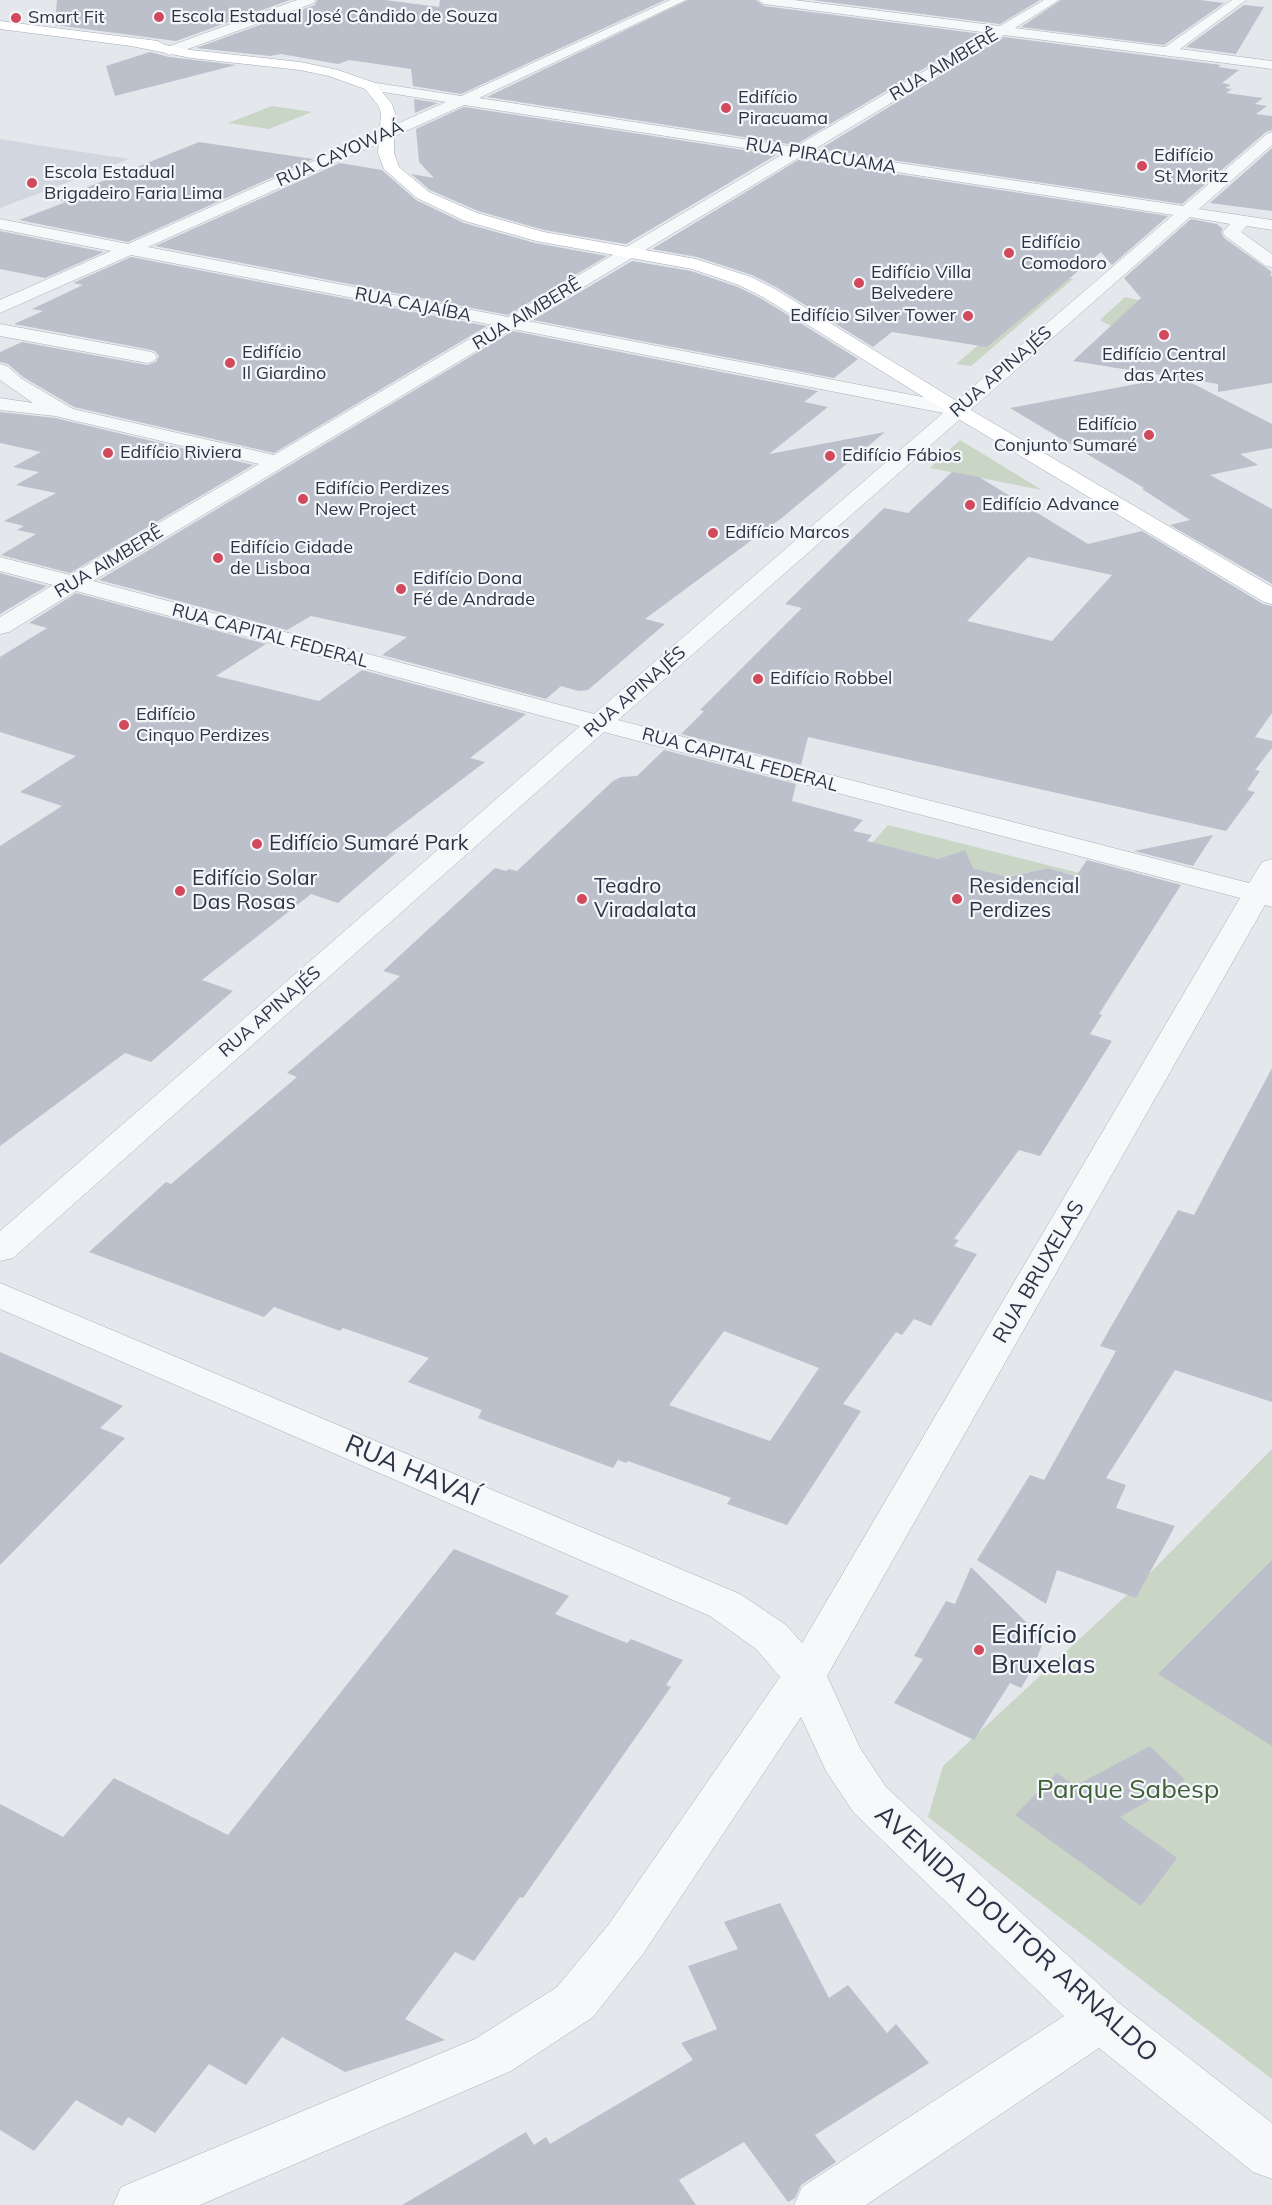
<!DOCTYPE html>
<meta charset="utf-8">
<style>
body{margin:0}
canvas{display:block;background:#e4e7ec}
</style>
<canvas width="1272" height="2205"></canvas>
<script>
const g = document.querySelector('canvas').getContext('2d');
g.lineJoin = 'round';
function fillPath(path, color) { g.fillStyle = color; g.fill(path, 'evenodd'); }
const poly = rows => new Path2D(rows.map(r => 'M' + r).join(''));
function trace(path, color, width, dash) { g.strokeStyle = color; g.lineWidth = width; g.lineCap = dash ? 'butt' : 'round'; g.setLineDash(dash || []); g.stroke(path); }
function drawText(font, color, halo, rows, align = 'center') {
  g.font = font + ' Mulish,sans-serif'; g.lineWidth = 4.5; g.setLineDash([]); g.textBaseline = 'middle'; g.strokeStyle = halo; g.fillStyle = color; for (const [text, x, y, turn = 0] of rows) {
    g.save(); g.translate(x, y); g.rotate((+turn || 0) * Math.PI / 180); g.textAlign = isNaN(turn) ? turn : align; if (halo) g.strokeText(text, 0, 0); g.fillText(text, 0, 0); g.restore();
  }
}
const built = poly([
 [0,139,56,148,129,159,0,208]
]);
const green = poly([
 [272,106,312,112,269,129,228,123],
 [1059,276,1073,279,971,366,956,364],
 [1125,297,1142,301,1113,327,1100,320],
 [960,440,1042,490,930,468],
 [888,825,1115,882,1112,885,1048,868,995,879,985,871,967,866,959,852,938,859,872,843],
 [1272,1449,1272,2079,928,1817,943,1766,1144,1579]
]);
const building = poly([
 [57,0,290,0,176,41,55,25],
 [317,0,385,0,439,7,440,0,665,0,461,94,413,86,411,69,349,60,338,64,281,54,270,56,196,48,315,5],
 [688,0,756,0,764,6,982,34,795,145,487,97],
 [812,0,1040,0,1000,24],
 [1061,0,1200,0,1224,3,1164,45,1021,27],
 [1244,5,1264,7,1236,54,1186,47],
 [1004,37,1221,65,1218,67,1239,70,1222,83,1231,85,1225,88,1232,89,1226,93,1263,98,1255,104,1267,106,1256,114,1272,116,1272,130,1266,132,1182,204,820,149],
 [150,52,169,57,236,65,115,96,106,66],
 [414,99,438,103,415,113],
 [464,107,776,155,626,244,544,230,478,211,430,190,411,174,434,178,419,162,416,129],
 [199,142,313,159,128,242,19,220,66,202,56,200],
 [1272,148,1272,211,1210,203],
 [800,159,1168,216,1112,265,1101,252,987,347,892,332,873,347,776,287,752,275,697,257,652,249],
 [340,163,382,170,416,200,464,223,535,243,607,256,508,315,155,246],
 [1191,219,1217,224,1223,229,1221,232,1224,238,1272,272,1270,275,1272,276,1272,383,1218,392,1218,384,1182,378,1272,424,1272,448,1240,454,1258,465,1210,475,1272,509,1272,584,1170,525,1190,520,1142,489,1144,488,1010,408,1173,377,1073,361,1141,298,1124,278],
 [0,231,104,252,45,278,0,269],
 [131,257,487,326,274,453,74,407,23,377,8,364,0,362,0,352,22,342,147,365,156,362,159,356,155,351,147,349,14,324,43,311,32,309,83,285,73,283],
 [632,261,691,271,738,287,762,299,858,359,834,378,533,320],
 [513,331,818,391,804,402,828,407,769,454,885,432,783,517,645,619,665,624,588,690,578,691,561,686,546,699,382,655,407,637,311,616,287,630,99,580],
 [0,412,55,418,253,465,70,573,1,555,36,534,17,530,24,526,4,521,56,493,16,485,39,472,13,467,41,452,0,443],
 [952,472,979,477,1088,544,1142,531,1263,604,1272,606,1272,713,1255,737,1272,741,1272,748,1255,770,1260,771,1247,790,1255,792,1226,831,808,737,801,765,681,734,704,711,700,710,802,608,785,604,884,508,908,513],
 [1028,557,1112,575,1052,641,967,621],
 [0,573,47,586,0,614],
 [76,593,266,644,216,676,319,701,362,670,526,714,470,758,485,762,374,846,397,852,338,903,311,894,202,980,233,991,151,1062,125,1053,0,1146,0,846,62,806,20,792,76,756,0,732,0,657,47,628,29,623],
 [664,750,796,784,792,801,863,820,853,831,872,835,867,841,938,859,965,850,973,868,1007,877,1048,868,1076,876,1087,860,1181,885,1099,1014,1102,1015,1090,1034,1112,1041,1040,1156,1019,1150,954,1239,959,1240,954,1246,977,1254,931,1326,914,1319,902,1335,896,1332,843,1404,861,1411,787,1525,727,1504,731,1498,628,1461,626,1463,618,1460,613,1468,478,1418,482,1410,408,1382,429,1358,343,1328,340,1331,274,1307,264,1317,89,1252,166,1182,171,1184,297,1077,287,1073,400,976,383,971,495,868,506,871,509,869,517,871,613,781,621,777,637,776],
 [724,1331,819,1368,770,1441,669,1405],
 [1213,835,1193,866,1134,851],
 [1272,1068,1272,1402,1175,1370,1106,1478,1126,1485,1116,1508,1175,1526,1136,1598,1057,1570,1046,1604,977,1560,1030,1475,1044,1480,1116,1351,1100,1346,1178,1210,1194,1215],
 [0,1352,123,1406,100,1428,125,1438,0,1565],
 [454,1549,569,1596,555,1614,627,1643,631,1639,683,1660,666,1685,671,1687,523,1898,520,1897,474,1961,455,1952,405,2019,445,2040,345,2072,282,2037,246,2085,209,2064,155,2133,128,2117,122,2126,76,2100,34,2151,0,2130,0,1804,63,1837,114,1778,228,1835],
 [1272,1560,1272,1746,1158,1674],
 [971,1567,1037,1633,1034,1642,1042,1645,1033,1668,1021,1688,1010,1683,974,1740,894,1703,923,1659,914,1656,946,1601,955,1604],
 [1150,1746,1185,1780,1120,1817,1177,1858,1141,1906,1015,1815,1057,1773,1075,1786],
 [780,1903,829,1998,848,1985,887,2033,896,2024,929,2063,815,2135,836,2162,801,2185,795,2198,788,2202,744,2142,679,2180,696,2205,402,2205,526,2132,534,2145,546,2137,550,2144,693,2060,681,2043,717,2029,688,1966,738,1949,724,1922]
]);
const minor = poly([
 [297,0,315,0,314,3,174,54,169,55,162,51,164,48,297,0],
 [670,0,686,0,479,98,795,147,989,33,764,4,758,0,794,0,1000,26,1044,0,1059,0,1015,28,1165,47,1232,0,1246,0,1180,49,1272,61,1272,69,1004,35,813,150,1183,206,1267,134,1272,132,1272,145,1199,209,1272,220,1272,230,1247,226,1241,232,1272,254,1272,267,1266,266,1225,236,1223,232,1230,224,1190,217,618,720,1249,883,1262,862,1272,859,1272,907,1265,905,827,1676,860,1748,886,1787,1119,2003,1272,2123,1272,2179,1253,2172,1099,2048,866,2205,794,2205,802,2187,1064,2016,854,1813,826,1771,801,1717,643,1954,593,2017,511,2071,200,2205,113,2205,121,2187,475,2039,557,1987,609,1924,780,1677,756,1649,710,1616,0,1309,0,1283,740,1594,786,1625,802,1643,1240,898,604,732,13,1258,0,1261,0,1231,580,726,76,591,9,632,0,634,0,617,53,585,0,571,0,557,70,575,259,464,55,416,0,410,0,398,33,403,0,380,0,364,7,366,22,379,73,409,274,455,493,325,131,255,0,313,0,300,111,251,0,229,0,219,128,244,446,102,370,90,365,89,363,86,365,83,370,82,461,96,670,0],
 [464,105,783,154,508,317,148,247,464,105],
 [800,157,1173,215,954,403,527,321,800,157],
 [513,329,943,413,594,714,93,581,513,329],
 [0,324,147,351,154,353,157,357,154,361,147,363,0,336,0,324]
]);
const major = poly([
 [0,21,158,41,165,45,191,50,300,62,338,70,375,83,392,104,395,113,394,153,399,167,429,192,477,213,544,232,696,259,751,277,775,289,976,413,1272,587,1272,604,1264,602,962,421,763,297,739,285,692,269,536,241,465,221,417,198,384,169,378,153,381,113,378,105,365,89,329,76,300,70,191,58,131,46,0,29,0,21]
]);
const markers = [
 [159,17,6,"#d1495b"],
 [16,18,6,"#d1495b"],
 [726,108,6,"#d1495b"],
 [1142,166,6,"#d1495b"],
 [32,183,6,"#d1495b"],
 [1009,253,6,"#d1495b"],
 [859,283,6,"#d1495b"],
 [968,316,6,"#d1495b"],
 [1164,335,6,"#d1495b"],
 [230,363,6,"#d1495b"],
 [1149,435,6,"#d1495b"],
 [108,453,6,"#d1495b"],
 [830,456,6,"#d1495b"],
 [303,499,6,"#d1495b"],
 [970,505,6,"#d1495b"],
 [713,533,6,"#d1495b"],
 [218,558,6,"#d1495b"],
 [401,589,6,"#d1495b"],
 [758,679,6,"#d1495b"],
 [124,725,6,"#d1495b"],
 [257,844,6,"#d1495b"],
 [180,891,6,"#d1495b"],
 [582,899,6,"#d1495b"],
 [957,899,6,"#d1495b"],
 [979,1650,6,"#d1495b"]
];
const farPoinames = [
 ["Escola Estadual José Cândido de Souza",171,17],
 ["Smart Fit",28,18],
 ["Edifício",738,98],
 ["Piracuama",738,119],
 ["Edifício",1154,156],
 ["St Moritz",1154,177],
 ["Escola Estadual",44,173],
 ["Brigadeiro Faria Lima",44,194],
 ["Edifício",1021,243],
 ["Comodoro",1021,264],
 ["Edifício Villa",871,273],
 ["Belvedere",871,294],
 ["Edifício Silver Tower",956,316,"right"],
 ["Edifício",242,353],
 ["Il Giardino",242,374],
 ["Edifício Central",1164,355,"center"],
 ["das Artes",1164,376,"center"],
 ["Edifício",1137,425,"right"],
 ["Conjunto Sumaré",1137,446,"right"],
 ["Edifício Riviera",120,453],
 ["Edifício Fábios",842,456],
 ["Edifício Perdizes",315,489],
 ["New Project",315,510],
 ["Edifício Advance",982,505],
 ["Edifício Marcos",725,533],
 ["Edifício Cidade",230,548],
 ["de Lisboa",230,569],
 ["Edifício Dona",413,579],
 ["Fé de Andrade",413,600],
 ["Edifício Robbel",770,679],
 ["Edifício",136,715],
 ["Cinquo Perdizes",136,736]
];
const farStreetnames = [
 ["RUA AIMBERÊ",944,65,-31],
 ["RUA CAYOWAÁ",340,154,-24],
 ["RUA PIRACUAMA",821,156,9],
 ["RUA CAJAÍBA",413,305,11],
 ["RUA AIMBERÊ",527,314,-31],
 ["RUA APINAJÉS",1001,372,-41],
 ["RUA AIMBERÊ",109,562,-31],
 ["RUA CAPITAL FEDERAL",270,636,15],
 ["RUA APINAJÉS",635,692,-41],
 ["RUA CAPITAL FEDERAL",740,760,15],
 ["RUA APINAJÉS",270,1012,-41]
];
const poiNames = [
 ["Edifício Sumaré Park",269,844],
 ["Edifício Solar",192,879],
 ["Das Rosas",192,903],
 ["Teadro",594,887],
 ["Viradalata",594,911],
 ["Residencial",969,887],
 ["Perdizes",969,911]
];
const streetNames = [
 ["RUA BRUXELAS",1039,1272,-60]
];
const nearStreetnames = [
 ["RUA HAVAÍ",412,1471,23],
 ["AVENIDA DOUTOR ARNALDO",1016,1934,42]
];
const nearPoinames = [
 ["Edifício",991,1635],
 ["Bruxelas",991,1665]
];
const nearParknames = [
 ["Parque Sabesp",1128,1790]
];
fillPath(built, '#d2d6de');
fillPath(green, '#c9d6c5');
fillPath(building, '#bbc0ca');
trace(minor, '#a9aeb7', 1);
trace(major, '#a3abb8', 1);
fillPath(minor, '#f7f8fa');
fillPath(major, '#fff');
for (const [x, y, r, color] of markers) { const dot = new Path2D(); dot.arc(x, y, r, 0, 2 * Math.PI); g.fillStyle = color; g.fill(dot); trace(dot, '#f4f6f9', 2); }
drawText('18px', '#2b3445', '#f4f6f9', farPoinames, 'left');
drawText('18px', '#2b3445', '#f4f6f9', farStreetnames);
drawText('21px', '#2b3445', '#f4f6f9', poiNames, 'left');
drawText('21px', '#2b3445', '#f4f6f9', streetNames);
drawText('26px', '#2b3445', '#f4f6f9', nearStreetnames);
drawText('26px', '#2b3445', '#f4f6f9', nearPoinames, 'left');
drawText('26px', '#3f6138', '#f4f6f9', nearParknames);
</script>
